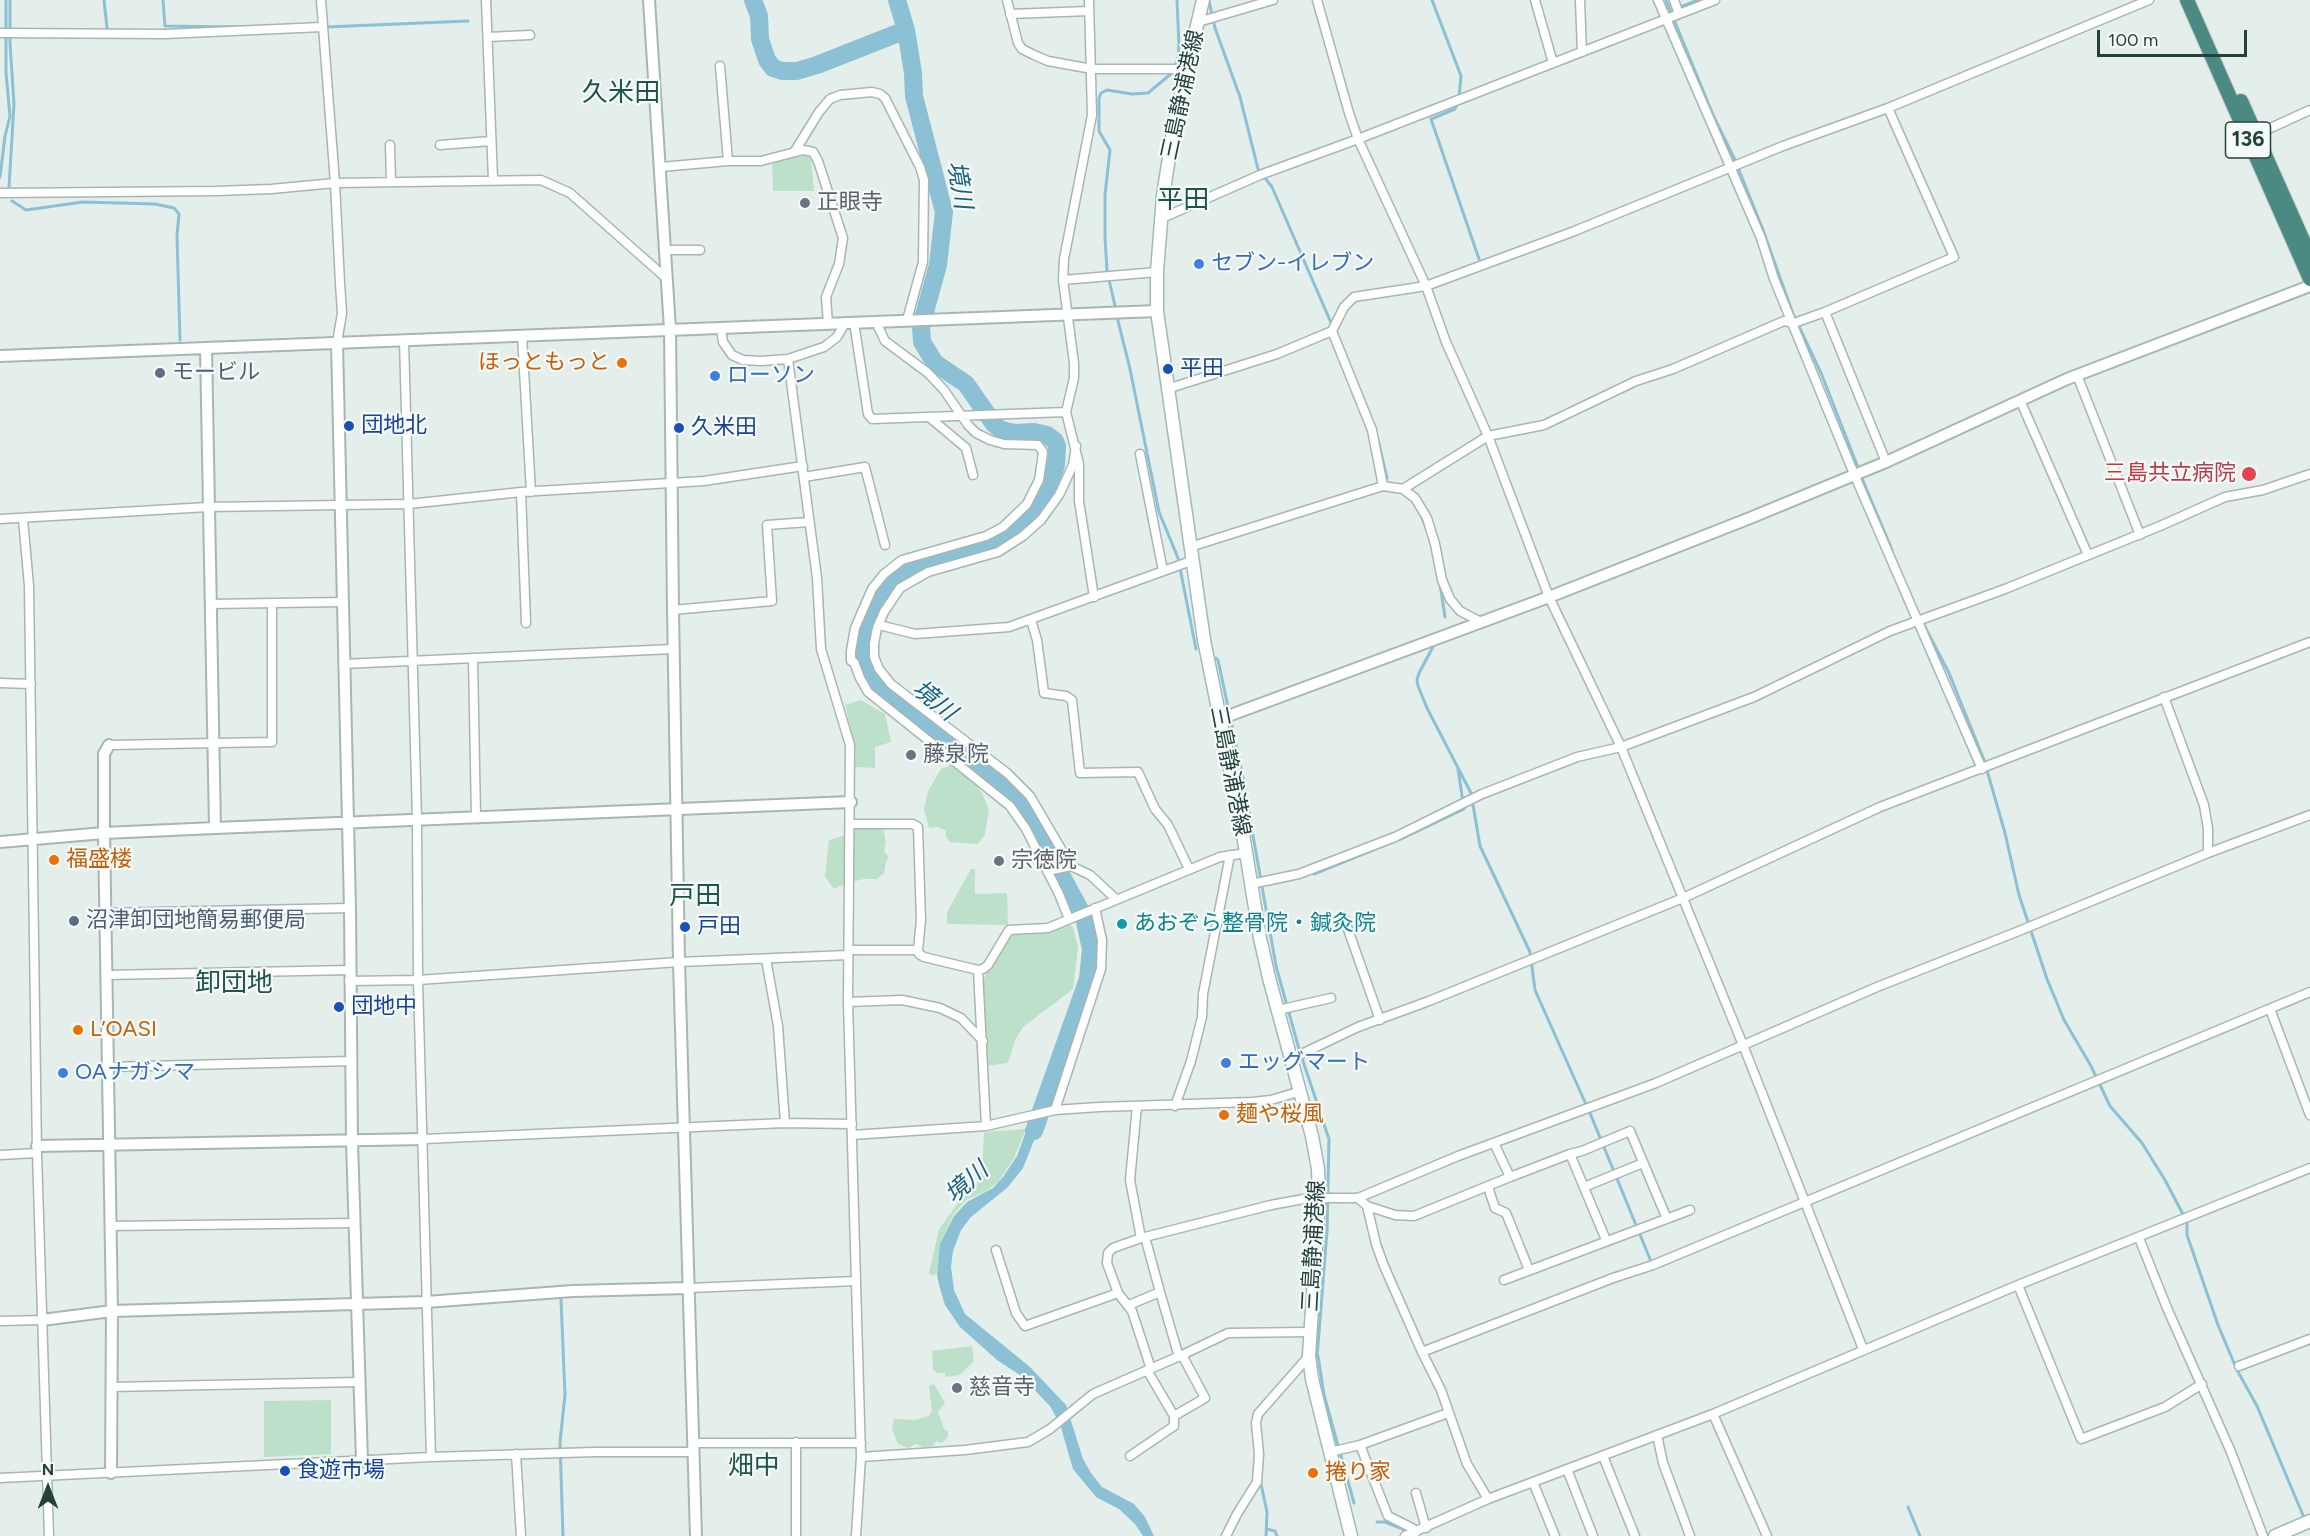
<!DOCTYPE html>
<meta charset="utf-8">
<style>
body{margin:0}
#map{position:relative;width:2310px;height:1536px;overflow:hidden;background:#e4eeeb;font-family:Figtree,sans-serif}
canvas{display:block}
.north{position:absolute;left:18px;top:1458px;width:60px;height:60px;-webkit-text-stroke:4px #f5faf8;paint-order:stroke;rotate:0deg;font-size:16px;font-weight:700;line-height:24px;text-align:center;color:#23413d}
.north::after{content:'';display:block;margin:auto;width:21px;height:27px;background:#23413d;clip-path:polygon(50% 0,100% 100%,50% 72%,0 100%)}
.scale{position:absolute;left:2097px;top:30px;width:150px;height:27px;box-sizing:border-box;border:3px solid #23413d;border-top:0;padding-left:8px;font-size:18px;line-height:21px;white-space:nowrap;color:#23413d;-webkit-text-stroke:4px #f5faf8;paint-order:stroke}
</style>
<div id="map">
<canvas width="2310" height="1536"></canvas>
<div class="north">N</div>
<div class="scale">100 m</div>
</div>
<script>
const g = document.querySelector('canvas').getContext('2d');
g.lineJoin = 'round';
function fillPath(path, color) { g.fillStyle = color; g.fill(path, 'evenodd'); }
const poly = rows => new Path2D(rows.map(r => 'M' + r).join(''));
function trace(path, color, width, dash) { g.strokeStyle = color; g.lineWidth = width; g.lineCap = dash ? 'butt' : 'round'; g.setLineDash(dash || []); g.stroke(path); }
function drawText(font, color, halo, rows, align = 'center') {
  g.font = font + ' Figtree,"Noto Sans JP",sans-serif'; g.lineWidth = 4.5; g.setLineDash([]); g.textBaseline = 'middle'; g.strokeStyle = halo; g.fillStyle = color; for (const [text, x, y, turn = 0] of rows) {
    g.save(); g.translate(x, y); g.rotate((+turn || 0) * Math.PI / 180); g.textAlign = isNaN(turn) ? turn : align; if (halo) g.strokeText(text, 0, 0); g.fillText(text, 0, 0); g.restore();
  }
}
const green = poly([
 [806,156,811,158,814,191,773,191,772,160],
 [861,700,885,714,891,742,875,747,875,768,855,767,856,751,845,705],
 [953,764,958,771,971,779,982,793,989,810,985,834,978,844,950,842,946,837,946,831,938,827,929,828,924,809,928,791,941,769],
 [873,827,882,828,884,832,886,842,884,852,889,857,886,862,884,873,877,879,864,879,847,883,834,889,825,877,829,840,843,836,854,828],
 [971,869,975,869,975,894,1007,893,1008,925,947,924,947,912],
 [1068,924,1073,927,1078,947,1073,989,1023,1027,1015,1040,1008,1063,985,1066,983,980,994,960,1007,936,1021,933,1056,930],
 [1026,1129,1014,1158,998,1182,986,1191,966,1200,953,1215,942,1240,937,1272,933,1276,929,1273,939,1229,961,1199,978,1182,982,1170,984,1132],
 [972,1346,974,1361,960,1375,945,1377,945,1373,938,1373,933,1370,932,1351],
 [934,1384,945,1403,938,1412,944,1429,948,1431,948,1437,942,1443,936,1441,933,1446,923,1447,916,1444,908,1448,898,1444,892,1429,894,1419,915,1420,929,1416,932,1411,929,1386],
 [331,1400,331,1454,264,1457,264,1401]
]);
const water = poly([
 [1045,1113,1023,1168,1008,1187,971,1217,961,1230,953,1251,951,1267,954,1290,965,1314,1030,1367,1066,1405,1083,1459,1091,1473,1102,1487,1134,1504,1145,1517,1154,1536,1143,1536,1135,1524,1119,1509,1096,1497,1073,1469,1060,1424,1050,1406,1020,1375,997,1360,960,1327,945,1305,939,1285,937,1275,940,1244,954,1216,967,1202,993,1188,1003,1177,1017,1156,1032,1115]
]);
const stream = poly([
 [104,0,107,28],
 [163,0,165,26,244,27],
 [1432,0,1461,76,1459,97],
 [1666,0,1713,115,1735,160,1763,230,1793,314,1821,373,1859,470],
 [1209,1,1215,28,1240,97,1258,169,1272,187,1332,325],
 [1683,6,1698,0],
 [326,27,468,21],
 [1457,104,1455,109,1431,119,1479,259],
 [0,177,5,136,10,116,6,73,6,0],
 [9,187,14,104,10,43,10,0],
 [12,201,26,210,83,202,155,204,174,208,179,214,177,236,180,340],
 [1116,310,1107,271,1105,237,1105,195,1110,150,1099,131,1099,98,1101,93,1107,90,1132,94,1148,93,1172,73,1178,58,1179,46,1177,0],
 [1117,317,1130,369,1159,512,1178,558,1196,649],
 [1355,378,1369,413],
 [1378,440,1387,478],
 [1861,476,1892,550],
 [1421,515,1426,528],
 [1440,584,1445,617],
 [1924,625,1949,673,1984,760,2005,833,2019,895,2047,979,2064,1020,2091,1066,2110,1106,2142,1143,2165,1180,2187,1222,2187,1235,2218,1325,2237,1370,2257,1406,2305,1520],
 [1434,645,1419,673,1417,680,1418,686,1427,708,1471,793,1480,846,1530,952,1535,990,1592,1118,1650,1259],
 [1216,658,1218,660,1242,773,1276,966,1299,1049,1329,1139,1327,1231,1317,1358],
 [1401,839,1464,809,1458,769],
 [1314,874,1395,841],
 [561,1300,565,1395,560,1442,563,1536],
 [1318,1356,1324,1395,1354,1503],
 [1261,1484,1267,1512,1266,1536],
 [1908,1507,1920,1536],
 [1377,1522,1385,1522,1405,1530,1407,1533],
 [1267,1529,1275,1531,1277,1536]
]);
const river = poly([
 [753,0,759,16,760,39,767,60,773,68,782,71,797,71,817,65,906,30],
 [897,0,906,30,913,73,914,96,944,212,938,265,921,326,922,342,935,363,966,384,994,424,1001,430,1015,433,1034,432,1047,435,1055,441,1057,446,1056,465,1047,494,1036,511,1019,530,997,542,914,566,901,573,887,586,872,611,864,635,863,648,868,671,874,683,1022,803,1084,917,1091,949,1088,979,1034,1131]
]);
const minor = poly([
 [321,0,335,183,340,283,342,313,337,343],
 [486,0,493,180],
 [1007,0,1018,43,1022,49,1034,55,1048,61,1092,69,1187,69],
 [1089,0,1092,115,1064,259,1063,280,1074,363,1074,378,1066,412,1079,464,1079,501,1094,597],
 [1317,0,1349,113,1358,139,1426,286,1446,342,1488,436,1549,597,1621,747,1743,1045,1863,1349],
 [1535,0,1553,63],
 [1580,0,1582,52],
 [1658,0,1761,238,1774,279,1854,474,1982,769],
 [1674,0,1679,14],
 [1010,14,1089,11],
 [1198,22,1273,0],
 [0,33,165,34,322,27],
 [488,37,530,35],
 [720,66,728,161],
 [2253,136,2310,110],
 [390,145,391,182],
 [440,145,491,141],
 [795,151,819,112,830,99,840,95,872,92,880,94,885,98,920,167,924,180,923,262,907,320],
 [661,167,728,161,761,161,803,150,813,152,818,161,843,238,839,264,826,297,828,324],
 [0,193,216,191,271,189,335,183,541,180,570,193,666,278],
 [1160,219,1260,175,1358,139,1715,0],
 [665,250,700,250],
 [1063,280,1157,272],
 [1825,312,1886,462],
 [854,322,868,414,872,419,1066,412],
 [876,322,885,341,928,373,944,390,968,425,976,433,990,440,1004,444,1038,445,1043,452,1042,460,1039,480,1027,504,1003,527,986,536,902,560,884,574,872,589,855,628,851,651,851,661,854,662,860,678,868,692,1010,806,1026,829,1059,894,1069,919],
 [721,329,723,342,732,355,743,360,761,361,788,359,824,347,837,337,845,323],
 [1332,331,1372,430,1383,486],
 [522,335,531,492],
 [404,340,417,819,418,980,431,1457],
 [788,359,817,578,821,649,850,745,848,1002,861,1457,856,1536],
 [2077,375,2140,535],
 [1167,389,1277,354,1332,331,1344,307,1354,297,1426,286,1572,232,1783,146,1888,108,2149,0],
 [2020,400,2088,555],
 [929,417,966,448,973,475],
 [1076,446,1073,465,1059,495,1041,520,1023,536,998,552,928,572,900,588,884,612,877,628,874,644,874,657,879,669,891,684,1007,773,1030,796,1071,866,1090,875,1116,899],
 [1140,454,1163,571],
 [804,477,865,467,885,545],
 [1403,489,1488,436,1544,425,1636,381,1673,369,1784,321,1794,323,1825,312,1954,257,1888,108],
 [521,492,526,623],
 [0,519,208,507,409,504,521,492,704,481,803,466],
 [23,519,29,586,37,1153,49,1536],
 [1190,547,1383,486,1403,489,1415,498,1427,518,1435,544,1442,580,1450,599,1460,611,1481,622],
 [210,604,343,602],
 [673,610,772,601,767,525,809,522],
 [1031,620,1037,640,1044,693,1066,696,1072,700,1080,773,1138,772,1155,809,1168,825,1189,869],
 [879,625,915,634,1009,627,1191,561],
 [473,658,476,817],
 [343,664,673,649],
 [0,683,31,684],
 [2164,697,2204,805,2208,829,2208,853],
 [109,745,272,742,272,604],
 [850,824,913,824,918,827,921,920,918,950],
 [1047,871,1071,866],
 [1251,884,1299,874,1395,837,1482,794,1577,757,1621,747,1754,697,1890,631,2005,589,2160,526,2225,497,2263,490,2310,474],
 [105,913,350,908],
 [1344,918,1380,1020],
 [849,950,918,950,919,954,924,957,978,970,983,969,988,965,1009,930,1048,928,1220,857,1246,853],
 [766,959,778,1026,785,1123],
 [978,970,986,1126],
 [106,975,350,970],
 [349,981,418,980,679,962,848,955],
 [848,1002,902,1000,940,1008,961,1018,983,1041],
 [2270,1009,2310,1115],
 [1278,1010,1331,998],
 [1291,1059,1358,1027,1429,1001,1683,898,1880,807,2310,642],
 [107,1067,351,1061],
 [1137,1106,1130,1180,1141,1238],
 [1175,1106,1191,1061,1202,1017,1203,994,1230,855],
 [1055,1110,1101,969,1102,940,1095,908],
 [852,1135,986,1126,1055,1110,1099,1107,1252,1102,1271,1100,1301,1091],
 [424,1139,785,1123,852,1124],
 [1494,1143,1510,1177,1570,1154,1606,1240],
 [1570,1154,1582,1151,1630,1131,1667,1219],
 [0,1155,37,1153],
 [1488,1187,1495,1208,1506,1213,1529,1270],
 [1584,1187,1643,1163],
 [1358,1198,1367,1206,1376,1244,1384,1266,1422,1352,1441,1390,1467,1464,1488,1499],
 [1367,1206,1395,1215,1414,1216,1510,1177],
 [110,1226,355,1223],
 [2139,1238,2167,1308,2231,1452,2263,1536],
 [996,1250,1016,1313,1025,1326,1118,1293],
 [1504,1280,1690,1210],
 [2018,1285,2081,1439,2165,1407,2202,1384],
 [689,1288,856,1281],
 [1160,1292,1179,1357],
 [1129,1305,1160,1292,1145,1237],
 [0,1321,42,1320],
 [1422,1352,1613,1278,1653,1265,2310,992],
 [2239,1366,2310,1339],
 [1151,1369,1132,1311,1118,1293,1107,1263,1108,1253,1113,1248,1141,1238,1271,1205,1309,1198,1358,1198,1458,1156,1656,1083,1877,987,2019,931,2208,853,2310,815],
 [111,1387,358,1382],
 [1713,1414,1767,1536],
 [1174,1416,1205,1398,1182,1355],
 [1657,1435,1663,1463,1690,1536],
 [693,1443,861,1443],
 [1360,1445,1388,1516,1412,1528,1416,1532],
 [1330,1452,1360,1445,1448,1413],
 [516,1454,521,1536],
 [1130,1456,1174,1426,1174,1416,1147,1370],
 [1603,1456,1635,1536],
 [861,1457,965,1450,1028,1442,1050,1429,1093,1394,1182,1355,1228,1333,1309,1332],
 [1567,1469,1593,1536],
 [0,1478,431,1457,595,1452,693,1452],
 [1533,1482,1555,1536],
 [1416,1493,1426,1528],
 [796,1536,796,1442],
 [1226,1536,1237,1514,1257,1482,1259,1454,1256,1423,1258,1414,1309,1356],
 [1405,1536,1488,1499,1713,1414,2018,1285,2310,1168]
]);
const tertiary = poly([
 [649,0,670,329,673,610,679,962,696,1536],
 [337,343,350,908,352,1142,362,1461],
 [206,348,215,828],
 [0,356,1157,311],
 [1220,719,1549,597,1750,518,1886,462,2067,379,2310,286],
 [109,745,104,754,104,833,112,1311,111,1473],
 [0,842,104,833,215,828,851,802],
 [37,1146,424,1139],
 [42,1320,112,1311,426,1302,573,1291,689,1288]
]);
const secondary = poly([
 [1203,0,1175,119,1163,196,1157,272,1157,311,1204,640,1241,822,1260,938,1269,978,1312,1136,1318,1169,1319,1198,1309,1356,1312,1379,1351,1536],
 [2275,1536,2310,1521]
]);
const trunk = poly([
 [2187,0,2310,279],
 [2241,101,2310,256]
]);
const markers = [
 [805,203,6,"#6b7280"],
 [1199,264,6,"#3f7fe0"],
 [622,363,6,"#e8710a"],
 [1168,369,6,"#1a4fb4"],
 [160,373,6,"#5c6f8a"],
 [715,376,6,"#3f7fe0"],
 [349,426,6,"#1a4fb4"],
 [679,428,6,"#1a4fb4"],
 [2249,474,8,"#e0444e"],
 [911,755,6,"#6b7280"],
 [54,860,6,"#e8710a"],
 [999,861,6,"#6b7280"],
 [74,921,6,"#5c6f8a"],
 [1122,924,6,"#0f9aa8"],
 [685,927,6,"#1a4fb4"],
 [339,1007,6,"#1a4fb4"],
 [78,1030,6,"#e8710a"],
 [1226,1063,6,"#3f7fe0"],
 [63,1073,6,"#3f7fe0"],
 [1224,1115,6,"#e8710a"],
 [957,1388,6,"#6b7280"],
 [285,1471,6,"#1a4fb4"],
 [1313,1473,6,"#e8710a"]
];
const shields = [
 [2248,140,45]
];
const shieldNames = [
 ["136",2248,140]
];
const streetNames = [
 ["三島静浦港線",1183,95,-78],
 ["三島静浦港線",1230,771,79],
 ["三島静浦港線",1314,1246,-87]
];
const worshipNames = [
 ["正眼寺",817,203],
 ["藤泉院",923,755],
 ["宗徳院",1011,861],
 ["慈音寺",969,1388]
];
const shopNames = [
 ["セブン-イレブン",1211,264],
 ["ローソン",727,376],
 ["エッグマート",1238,1063],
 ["OAナガシマ",75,1073]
];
const foodNames = [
 ["ほっともっと",610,363,"right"],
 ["福盛楼",66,860],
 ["L’OASI",90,1030],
 ["麺や桜風",1236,1115],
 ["捲り家",1325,1473]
];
const transitNames = [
 ["平田",1180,369],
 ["団地北",361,426],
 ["久米田",691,428],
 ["戸田",697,927],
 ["団地中",351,1007],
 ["食遊市場",297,1471]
];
const serviceNames = [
 ["モービル",172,373],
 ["沼津卸団地簡易郵便局",86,921]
];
const healthNames = [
 ["三島共立病院",2236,474]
];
const cultureNames = [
 ["あおぞら整骨院・鍼灸院",1134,924]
];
const waterNames = [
 ["境川",959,185,80],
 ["境川",934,701,39],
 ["境川",967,1183,-41]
];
const quarterNames = [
 ["久米田",621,93],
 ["平田",1183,200],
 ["戸田",695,896],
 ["卸団地",234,983],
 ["畑中",754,1466]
];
fillPath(green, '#bde0cb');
fillPath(water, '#8bc0d5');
trace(stream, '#8bc0d5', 3);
trace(river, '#8bc0d5', 18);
trace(minor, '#a6b7b3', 11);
trace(tertiary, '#a6b7b3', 14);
trace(secondary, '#a2bab5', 15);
trace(trunk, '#c1cac9', 16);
trace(minor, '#fff', 8);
trace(tertiary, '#fff', 10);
trace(secondary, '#fff', 12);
trace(trunk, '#4a8a83', 14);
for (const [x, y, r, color] of markers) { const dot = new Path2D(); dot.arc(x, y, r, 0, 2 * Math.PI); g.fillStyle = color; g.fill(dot); trace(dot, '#f5faf8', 2); }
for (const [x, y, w] of shields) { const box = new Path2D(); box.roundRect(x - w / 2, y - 18, w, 36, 4.5); g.fillStyle = '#f5faf8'; g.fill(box); trace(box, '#23413d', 1.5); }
drawText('bold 21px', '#23413d', null, shieldNames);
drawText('22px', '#23413d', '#f5faf8', streetNames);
drawText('22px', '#5b616d', '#f5faf8', worshipNames, 'left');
drawText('22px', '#366cbe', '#f5faf8', shopNames, 'left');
drawText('22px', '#c56008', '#f5faf8', foodNames, 'left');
drawText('22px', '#164399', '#f5faf8', transitNames, 'left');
drawText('22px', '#4e5e75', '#f5faf8', serviceNames, 'left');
drawText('22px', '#be3a42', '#f5faf8', healthNames, 'right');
drawText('22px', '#0d838f', '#f5faf8', cultureNames, 'left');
drawText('italic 24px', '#1a6280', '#f5faf8', waterNames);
drawText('26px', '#1d544e', '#f5faf8', quarterNames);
</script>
